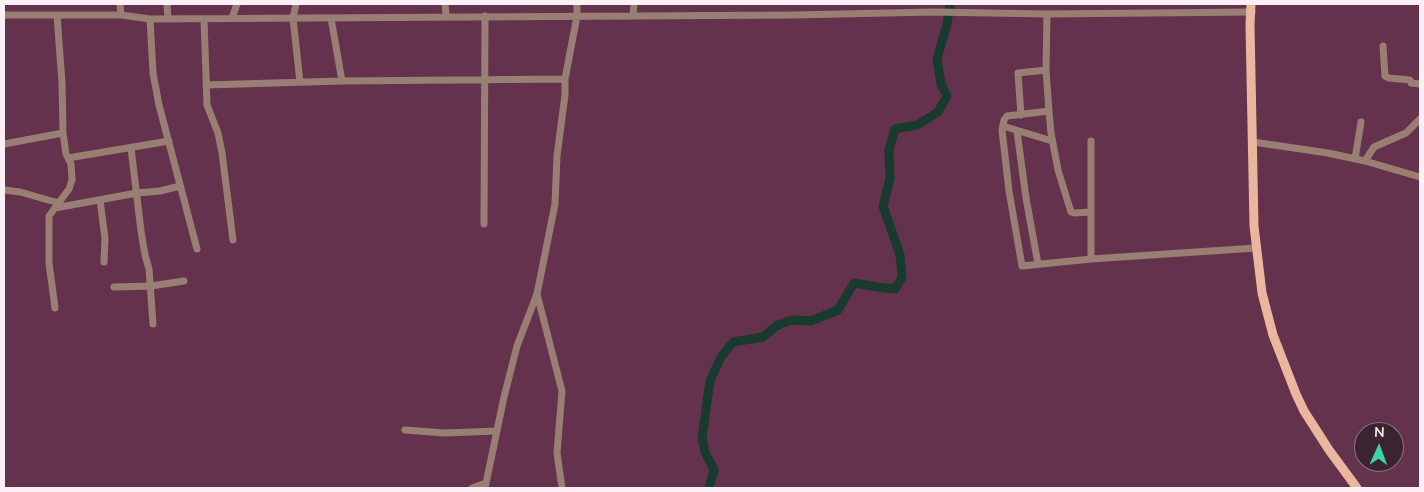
<!DOCTYPE html>
<style>
body{margin:0}
#map{position:relative;width:1424px;height:492px;overflow:hidden;background:#64324d;font-family:"Nunito Sans",sans-serif}
canvas{display:block}
.frame{position:absolute;inset:0;border:5px solid #fceff5;pointer-events:none}
.north{position:absolute;left:1354px;top:422px;width:50px;height:50px;box-sizing:border-box;background:#3b232f;border:1px solid #88757e;border-radius:50%;rotate:2deg;font-size:14px;font-weight:700;line-height:20px;text-align:center;color:#fceff5}
.north::after{content:'';display:block;margin:auto;width:18px;height:22px;background:#3ad4a5;clip-path:polygon(50% 0,100% 100%,50% 72%,0 100%)}
</style>
<div id="map">
<canvas width="1424" height="492"></canvas>
<div class="frame"></div>
<div class="north">N</div>
</div>
<script>
const g = document.querySelector('canvas').getContext('2d');
g.lineJoin = 'round';
const poly = rows => new Path2D(rows.map(r => 'M' + r).join(''));
function trace(path, color, width, dash) { g.strokeStyle = color; g.lineWidth = width; g.lineCap = dash ? 'butt' : 'round'; g.setLineDash(dash || []); g.stroke(path); }
const river = poly([
 [709,488,714,470,705,452,702,438,710,381,721,357,733,342,763,337,776,326,791,320,811,321,838,310,854,283,877,287,895,289,902,277,900,255,883,206,890,179,889,150,895,129,917,125,938,112,947,96,941,84,937,59,947,24,950,4]
]);
const minor = poly([
 [120,4,121,15],
 [167,4,168,19],
 [296,4,293,18,300,82],
 [445,4,446,14],
 [1047,14,1046,70,1049,111,1051,133,1058,170,1071,212,1074,213,1091,212],
 [4,15,121,15,150,19,794,15,933,12,1047,14,1252,12],
 [633,15,634,4],
 [232,18,237,4],
 [331,18,342,81],
 [150,19,153,73,159,105,197,249],
 [204,19,207,105,218,133,222,153,233,240],
 [1383,46,1385,76,1389,78,1410,80,1411,83,1420,84],
 [206,85,342,81,565,79],
 [1049,111,1007,116,1004,120,1002,130,1009,191,1022,266,1091,259,1256,248],
 [1021,115,1018,73,1046,70],
 [1003,126,1052,141],
 [1017,131,1026,198,1038,264],
 [1091,141,1091,259],
 [1253,142,1328,153,1365,161,1420,177],
 [4,144,63,133],
 [131,148,141,231,145,255,149,269,153,324],
 [68,158,169,141],
 [1355,159,1361,122],
 [1365,161,1374,147,1406,133,1420,119],
 [4,190,20,192,59,203],
 [100,200,105,238,104,262],
 [55,208,137,193,160,191,180,186],
 [484,224,485,16],
 [114,287,151,286,184,281],
 [537,294,562,391,557,453,562,488],
 [55,308,49,263,49,216,69,189,72,180,71,164,66,154,63,133,62,83,57,15],
 [405,430,444,433,497,431],
 [472,488,486,483],
 [485,488,504,397,517,346,537,294,555,204,557,156,565,95,565,79,577,16,577,4]
]);
const major = poly([
 [1251,4,1250,25,1254,226,1262,293,1273,335,1296,394,1304,411,1329,450,1357,488]
]);
trace(river, '#193b2f', 9);
trace(minor, '#997f73', 7);
trace(major, '#eab79e', 9);
</script>
